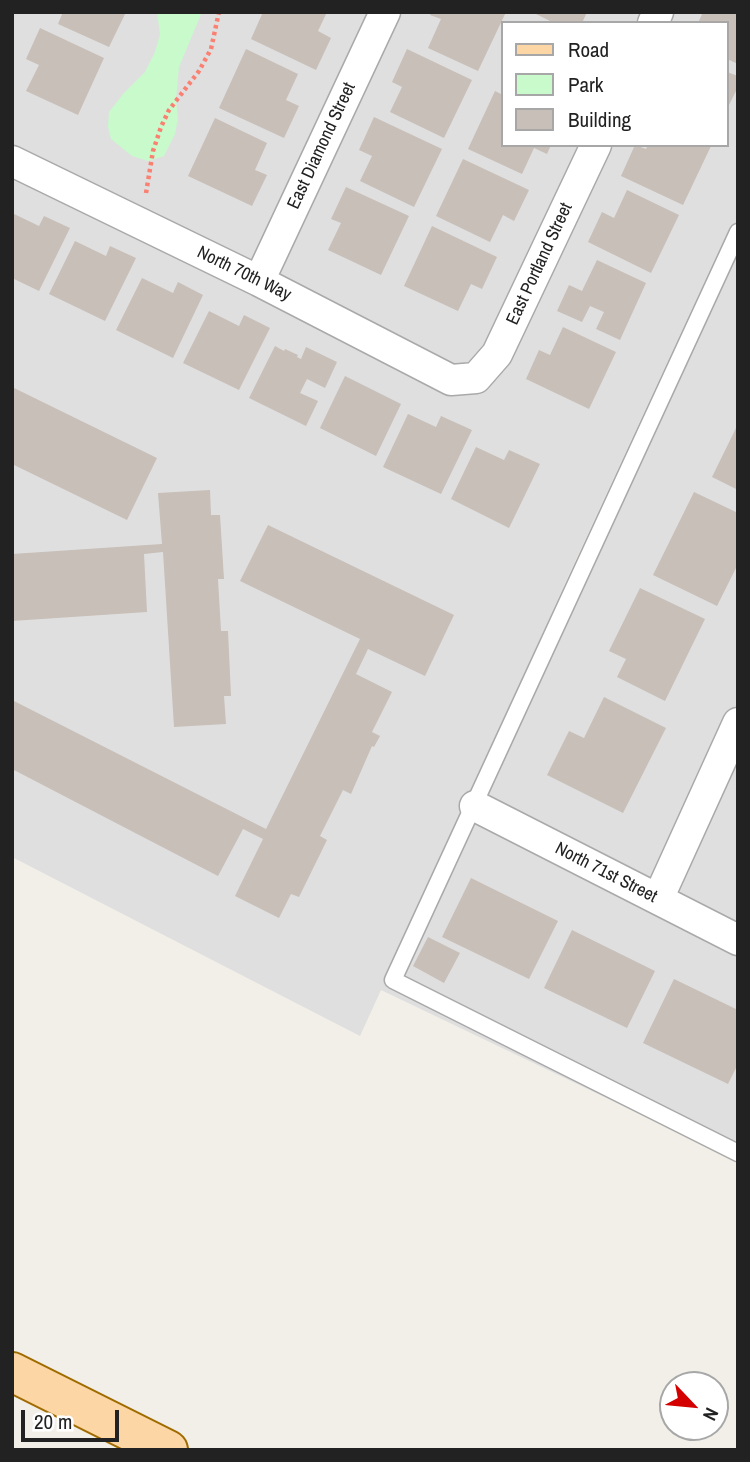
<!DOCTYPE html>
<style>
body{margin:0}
#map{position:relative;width:750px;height:1462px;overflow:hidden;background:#f2efe9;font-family:"Archivo Narrow",sans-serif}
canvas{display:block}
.frame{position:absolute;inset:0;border:14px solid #222;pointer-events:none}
.legend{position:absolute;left:501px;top:21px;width:228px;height:126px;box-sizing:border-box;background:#fff;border:2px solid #a7a7a7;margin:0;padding:9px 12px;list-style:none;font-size:21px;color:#222}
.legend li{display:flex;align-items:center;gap:14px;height:35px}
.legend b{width:35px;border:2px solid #a7a7a7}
.north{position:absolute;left:659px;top:1371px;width:70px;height:70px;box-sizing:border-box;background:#fff;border:2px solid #a7a7a7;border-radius:50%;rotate:116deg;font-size:19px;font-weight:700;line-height:28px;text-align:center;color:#222}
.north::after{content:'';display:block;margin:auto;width:24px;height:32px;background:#d40000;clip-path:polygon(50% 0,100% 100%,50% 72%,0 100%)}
.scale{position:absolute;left:21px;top:1410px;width:98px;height:32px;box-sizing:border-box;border:4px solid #222;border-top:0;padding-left:9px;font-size:21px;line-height:24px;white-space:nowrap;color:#222;-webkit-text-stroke:5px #fff;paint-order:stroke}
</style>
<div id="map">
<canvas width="750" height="1462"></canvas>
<div class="frame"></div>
<ul class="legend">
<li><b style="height:9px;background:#fcd6a4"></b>Road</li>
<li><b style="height:19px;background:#c8facc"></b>Park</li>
<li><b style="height:19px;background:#c7bfb8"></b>Building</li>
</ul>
<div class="north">N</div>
<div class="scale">20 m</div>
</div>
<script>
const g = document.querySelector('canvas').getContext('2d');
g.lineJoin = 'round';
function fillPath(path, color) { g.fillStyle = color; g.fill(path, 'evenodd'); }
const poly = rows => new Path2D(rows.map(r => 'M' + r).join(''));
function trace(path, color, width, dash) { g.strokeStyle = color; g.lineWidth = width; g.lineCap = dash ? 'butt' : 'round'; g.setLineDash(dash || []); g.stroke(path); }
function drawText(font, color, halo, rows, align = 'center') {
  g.font = font + ' "Archivo Narrow",sans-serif'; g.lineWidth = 5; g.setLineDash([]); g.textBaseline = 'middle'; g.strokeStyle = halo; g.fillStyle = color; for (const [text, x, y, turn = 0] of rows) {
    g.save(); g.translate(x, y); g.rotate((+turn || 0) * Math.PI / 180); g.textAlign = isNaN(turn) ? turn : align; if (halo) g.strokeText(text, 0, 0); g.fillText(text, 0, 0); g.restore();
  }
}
const residential = poly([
 [12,12,738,12,738,1161,381,990,360,1036,12,857],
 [503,23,727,23,727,145,503,145],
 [728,231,493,744,567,579]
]);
const park = poly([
 [157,12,202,12,179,67,176,100,178,119,175,134,164,156,148,161,132,156,111,139,108,127,109,112,123,94,145,72,155,52,160,34]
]);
const building = poly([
 [63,12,126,12,109,47,58,24],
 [263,12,327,12,318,31,331,38,316,70,251,39],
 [431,12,506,12,478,71,428,48,441,19,430,15],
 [532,12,587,12,582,23,554,23],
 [703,12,738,12,738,64,727,59,727,23,698,23],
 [40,28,104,58,78,115,26,91,39,65,26,59],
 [246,49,298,74,286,100,299,106,284,138,219,108],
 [407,49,472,80,444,138,390,112,402,87,392,82],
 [727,72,738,76,738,87,727,109],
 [495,91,503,95,503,145,551,145,547,154,534,148,522,174,468,149],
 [374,117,442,149,414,207,360,181,372,156,359,150],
 [215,118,267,143,255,170,267,175,252,206,188,176],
 [635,145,646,149,648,145,711,146,683,205,621,176],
 [463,159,529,190,514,221,503,215,490,242,436,216],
 [346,187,409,216,381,275,328,250,341,223,331,219],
 [627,190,679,215,651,273,588,242,602,212,614,218],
 [12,213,39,226,44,216,70,228,39,291,12,278],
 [432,226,497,257,482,289,471,284,458,311,404,286],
 [75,241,106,256,110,246,136,258,105,321,49,294],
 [597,260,646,283,620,340,596,329,604,312,590,306,582,322,557,311,569,285,582,291],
 [142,278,173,293,178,282,203,295,173,358,116,330],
 [209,311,239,326,244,315,270,328,239,390,183,363],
 [563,327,616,352,589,409,526,379,539,350,550,355],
 [275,346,284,351,285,349,298,355,297,357,301,359,306,347,337,362,325,388,307,379,300,393,318,401,306,426,249,398],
 [345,376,401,404,376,456,320,428],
 [12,387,157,458,127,520,12,464],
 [408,414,436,427,441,416,472,430,441,494,383,467],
 [738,424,738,490,712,477],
 [476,447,504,460,509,450,540,464,509,528,451,499],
 [210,490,211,515,220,515,224,579,218,579,221,631,228,631,231,696,224,696,226,724,174,727,163,552,144,554,147,612,12,621,12,554,162,544,158,493],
 [694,492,738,513,738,564,717,606,653,575],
 [268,525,454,615,425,676,368,649,356,674,392,692,372,732,380,736,374,747,372,746,351,794,343,790,320,836,327,840,299,897,291,894,279,918,235,896,263,839,243,829,218,876,12,769,12,700,266,829,360,639,240,581],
 [640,588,705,619,665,701,617,677,626,659,609,651],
 [604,697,666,728,623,813,547,775,569,731,584,738],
 [471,878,558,921,529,979,442,937],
 [572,930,655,971,627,1028,544,988],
 [428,937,460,953,444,983,413,966],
 [674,979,738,1010,738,1064,728,1084,643,1043]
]);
const path = poly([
 [146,193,153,151,161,127,169,110,199,71,211,49,219,12]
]);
const lane = poly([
 [738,232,393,980,738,1153]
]);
const street = poly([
 [653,23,658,12],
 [12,161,259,281,451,380,476,378,497,354,596,145],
 [259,281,385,12],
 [475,806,738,940],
 [658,899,738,723]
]);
const primary = poly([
 [12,1372,168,1450]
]);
const streetNames = [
 ["East Diamond Street",322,146,-65],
 ["East Portland Street",540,264,-65],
 ["North 70th Way",244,274,26],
 ["North 71st Street",606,873,27]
];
fillPath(residential, '#e0dfdf');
fillPath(park, '#c8facc');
fillPath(building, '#c7bfb8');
trace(lane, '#a9a9a9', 19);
trace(street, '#a9a9a9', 33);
trace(primary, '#a06b00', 42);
trace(path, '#fa8072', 4.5, [3.5, 3.5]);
trace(lane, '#fff', 16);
trace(street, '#fff', 30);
trace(primary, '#fcd6a4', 38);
drawText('18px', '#222', '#fff', streetNames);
</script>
